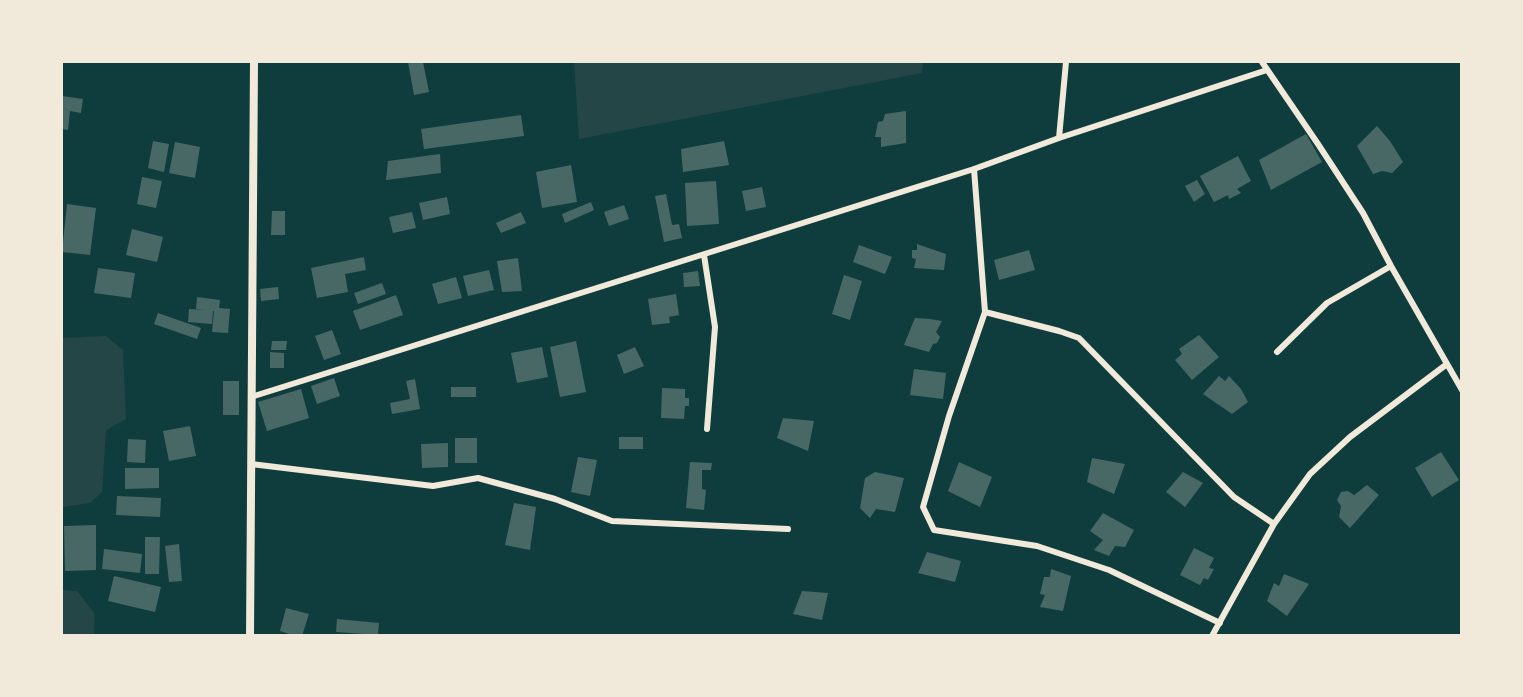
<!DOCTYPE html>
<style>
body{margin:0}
#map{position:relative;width:1523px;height:697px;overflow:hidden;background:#0f3d3e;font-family:"Varela Round",sans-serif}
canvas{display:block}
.frame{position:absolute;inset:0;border:63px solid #f1e9da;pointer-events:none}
</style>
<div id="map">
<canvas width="1523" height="697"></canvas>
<div class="frame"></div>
</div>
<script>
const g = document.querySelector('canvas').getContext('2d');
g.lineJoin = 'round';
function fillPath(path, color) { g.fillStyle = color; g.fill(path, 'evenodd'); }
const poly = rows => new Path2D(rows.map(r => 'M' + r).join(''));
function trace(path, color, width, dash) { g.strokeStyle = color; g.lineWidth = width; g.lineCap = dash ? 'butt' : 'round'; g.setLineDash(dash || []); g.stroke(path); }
const green = poly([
 [574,62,923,62,922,73,579,139],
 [106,336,123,350,126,419,106,430,102,492,90,503,62,507,62,338],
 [62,590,77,591,95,614,94,635,62,635]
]);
const building = poly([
 [408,62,423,62,429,92,414,95],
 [62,96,83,99,81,113,70,111,68,130,62,129],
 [906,111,906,143,881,147,881,137,875,137,878,122,883,121,885,114],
 [521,115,524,136,424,149,421,129],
 [1377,126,1390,141,1403,162,1392,173,1382,171,1373,174,1357,146],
 [1306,134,1322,162,1271,190,1259,160],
 [153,141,169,144,164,172,148,168],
 [724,141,729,165,683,172,681,149],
 [175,142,200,147,195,178,169,173],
 [440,154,441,173,386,180,388,161],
 [1238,156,1251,181,1237,189,1241,193,1229,199,1228,195,1214,202,1200,176],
 [571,165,577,202,542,208,536,172],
 [142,177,162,181,156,208,137,204],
 [1197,180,1205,194,1194,202,1185,186],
 [716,181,719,224,687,226,685,183],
 [762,187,766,207,746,211,742,191],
 [666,194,672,225,679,224,682,238,664,242,655,196],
 [447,197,450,214,423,220,419,203],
 [591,202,594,210,565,223,562,214],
 [67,204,96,208,90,255,62,252],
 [624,205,629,219,609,226,604,212],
 [272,211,285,211,285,235,271,235],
 [412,212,416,228,393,233,389,217],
 [521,212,526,223,501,233,496,223],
 [132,229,163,237,157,262,126,255],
 [917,244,946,254,944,270,914,268,916,259,912,258,912,250,917,250],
 [859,245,892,257,885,274,853,262],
 [1029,250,1035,270,999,280,994,260],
 [364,257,366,270,345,274,348,292,317,298,311,268],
 [518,258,522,291,502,292,497,261],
 [98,268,135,273,131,298,94,293],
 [489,270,494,290,468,296,463,276],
 [698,271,700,286,684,287,683,273],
 [844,275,862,281,850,320,832,314],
 [456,277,462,298,438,304,432,284],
 [382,283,386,294,358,304,354,293],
 [278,287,279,299,261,301,260,289],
 [676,294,679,315,669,317,670,323,652,325,648,299],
 [396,295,403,315,360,330,353,311],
 [197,297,220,300,219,308,230,309,228,333,212,332,214,311,213,311,212,324,188,322,189,309,204,310,196,309],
 [158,313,201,328,197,339,154,324],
 [915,318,930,319,942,321,936,332,940,337,937,343,933,344,929,352,904,345],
 [332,330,341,354,324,360,315,336],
 [1199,335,1219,357,1192,380,1175,360,1182,354,1179,349],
 [272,341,287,341,286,350,271,350],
 [576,341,586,392,560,397,550,347],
 [542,347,548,377,517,383,511,353],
 [635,347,644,366,624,374,617,355],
 [270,352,284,353,284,368,270,368],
 [914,369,946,373,943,399,910,395],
 [1219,376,1225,381,1229,376,1241,389,1248,402,1232,414,1203,394],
 [334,378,340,396,317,404,311,386],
 [415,379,420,409,392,414,390,403,410,399,406,381],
 [223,381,239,381,239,415,223,415],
 [451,387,476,387,476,397,451,397],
 [662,388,685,389,685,398,689,398,689,406,685,406,684,419,661,418],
 [301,389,309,418,267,431,258,402],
 [783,418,814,421,808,451,777,438],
 [190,426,196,456,169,461,163,431],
 [619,437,643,437,643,449,619,449],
 [455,438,477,438,477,463,455,463],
 [128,439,146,440,145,463,127,462],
 [448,443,448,467,422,468,421,444],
 [1441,452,1459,480,1432,497,1415,468],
 [578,457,597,460,590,496,571,492],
 [1092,458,1125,464,1114,494,1087,482],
 [690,462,712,463,711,470,702,470,702,489,706,490,704,510,686,508],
 [959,462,992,477,980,507,948,491],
 [125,468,159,468,159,488,125,489],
 [875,472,904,478,895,512,876,509,870,518,860,508,865,478],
 [1183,472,1203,483,1185,507,1166,492],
 [1367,485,1379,495,1350,528,1339,517,1341,506,1337,500,1341,492,1348,491,1354,495],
 [117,496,161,498,160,517,116,515],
 [514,503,536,507,530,550,505,545],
 [1103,513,1134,530,1125,547,1115,546,1109,556,1094,550,1103,540,1090,531],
 [96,525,96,570,65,571,64,526],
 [145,537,160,537,159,574,145,574],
 [179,544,182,581,169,582,165,546],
 [1194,548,1214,558,1209,568,1214,569,1208,580,1204,578,1200,585,1180,575],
 [104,549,142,554,140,573,102,569],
 [927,552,961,561,955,582,918,573],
 [1051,569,1071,576,1063,611,1040,607,1045,595,1040,594,1044,577,1050,577],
 [1284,574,1309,584,1287,616,1267,601,1274,583,1279,586],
 [114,576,161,587,155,612,108,601],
 [802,591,828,593,822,620,793,614],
 [286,608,309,614,302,636,295,636,280,631],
 [337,619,379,623,378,635,336,632]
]);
const minor = poly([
 [1262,62,1318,144,1363,213,1391,266,1462,390],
 [1059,138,1066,62],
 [974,169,985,312,949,416,923,507,934,530,1037,546,1109,570,1220,623],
 [704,255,715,327,707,429],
 [985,312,1059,331,1079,338,1234,497,1274,524],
 [1277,352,1327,303,1391,266],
 [251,397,974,169,1059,138,1267,70],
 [251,464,433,486,478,478,555,499,612,521,788,529],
 [1212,636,1274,524,1310,474,1350,437,1447,364]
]);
const secondary = poly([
 [250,636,254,62]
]);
fillPath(green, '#244646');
fillPath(building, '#486865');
trace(minor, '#f1e9da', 6);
trace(secondary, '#f1e9da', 8);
</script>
